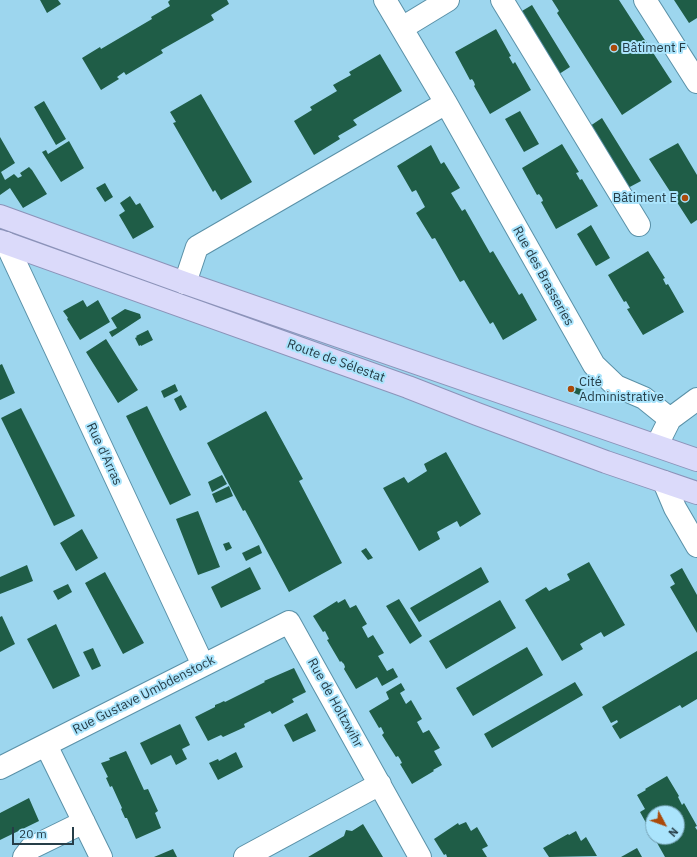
<!DOCTYPE html>
<meta charset="utf-8">
<style>
body{margin:0}
#map{position:relative;width:697px;height:857px;overflow:hidden;background:#9dd6ee;font-family:"IBM Plex Sans",sans-serif}
canvas{display:block}
.north{position:absolute;left:645px;top:805px;width:40px;height:40px;box-sizing:border-box;background:#aae4fc;border:1px solid #75a1b4;border-radius:50%;rotate:131deg;font-size:11px;font-weight:700;line-height:16px;text-align:center;color:#263d47}
.north::after{content:'';display:block;margin:auto;width:14px;height:18px;background:#ab4a0a;clip-path:polygon(50% 0,100% 100%,50% 72%,0 100%)}
.scale{position:absolute;left:12px;top:827px;width:62px;height:18px;box-sizing:border-box;border:2px solid #263d47;border-top:0;padding-left:5px;font-size:12px;line-height:14px;white-space:nowrap;color:#263d47;-webkit-text-stroke:3px #aae4fc;paint-order:stroke}
</style>
<div id="map">
<canvas width="697" height="857"></canvas>
<div class="north">N</div>
<div class="scale">20 m</div>
</div>
<script>
const g = document.querySelector('canvas').getContext('2d');
g.lineJoin = 'round';
function fillPath(path, color) { g.fillStyle = color; g.fill(path, 'evenodd'); }
const poly = rows => new Path2D(rows.map(r => 'M' + r).join(''));
function trace(path, color, width, dash) { g.strokeStyle = color; g.lineWidth = width; g.lineCap = dash ? 'butt' : 'round'; g.setLineDash(dash || []); g.stroke(path); }
function drawText(font, color, halo, rows, align = 'center') {
  g.font = font + ' "IBM Plex Sans",sans-serif'; g.lineWidth = 4; g.setLineDash([]); g.textBaseline = 'middle'; g.strokeStyle = halo; g.fillStyle = color; for (const [text, x, y, turn = 0] of rows) {
    g.save(); g.translate(x, y); g.rotate((+turn || 0) * Math.PI / 180); g.textAlign = isNaN(turn) ? turn : align; if (halo) g.strokeText(text, 0, 0); g.fillText(text, 0, 0); g.restore();
  }
}
const building = poly([
 [40,0,58,0,61,4,47,13],
 [170,0,227,0,229,4,211,15,214,20,161,50,163,53,126,75,124,72,117,77,119,79,101,90,82,58,100,47,101,49,152,19,151,17,170,6,168,2],
 [552,0,619,0,672,82,622,115,557,13,559,11],
 [674,0,697,0,697,18,689,23],
 [532,5,570,67,556,76,517,14],
 [496,29,511,56,509,57,513,64,515,62,531,90,490,114,474,86,475,85,474,82,472,79,470,80,455,52],
 [380,54,402,91,353,120,357,125,338,136,340,139,314,155,294,121,312,110,310,107,337,91,333,85,351,75,349,72],
 [201,94,252,182,221,200,215,190,213,192,173,123,176,122,170,112],
 [44,101,66,139,56,145,34,107],
 [520,111,539,144,524,152,505,119],
 [602,118,641,181,626,189,587,128],
 [0,137,15,163,1,172,5,180,14,174,18,178,22,176,20,173,29,167,32,170,47,194,23,208,10,188,0,195],
 [69,141,84,168,61,182,42,152,46,150,48,154],
 [678,143,697,175,697,220,691,224,649,159],
 [562,144,579,172,576,173,580,180,582,179,598,206,556,229,541,202,543,201,542,198,539,194,537,195,522,168],
 [431,145,441,164,444,162,460,188,451,193,462,211,465,209,490,253,493,251,519,295,522,293,537,320,503,340,493,322,490,324,464,280,460,282,435,238,432,239,416,213,425,207,416,190,412,192,397,166],
 [105,183,113,197,105,202,96,188],
 [130,196,136,205,140,203,154,227,133,239,119,215,125,211,120,203],
 [591,225,610,258,596,266,577,234],
 [648,251,665,278,663,279,666,285,668,284,684,312,643,335,627,309,630,308,626,301,624,302,608,275],
 [83,300,87,307,98,300,110,322,80,340,67,319,68,318,63,311],
 [125,309,140,314,141,318,112,337,109,332,117,328,111,318],
 [148,330,153,340,141,346,141,345,139,346,135,338,137,337,136,336],
 [106,339,138,390,118,403,86,352],
 [2,364,15,393,0,400,0,365],
 [175,384,178,391,164,398,161,391],
 [571,386,584,390,582,396,569,391],
 [181,395,187,407,180,411,174,399],
 [147,406,191,495,170,505,126,416],
 [21,408,75,516,54,526,1,418],
 [266,411,303,479,299,481,342,563,289,592,245,510,243,511,207,443],
 [446,452,481,514,460,527,457,521,437,532,440,539,419,551,383,488,404,477,408,483,427,471,424,464],
 [222,475,227,484,212,492,208,482],
 [229,486,233,496,216,503,212,494],
 [198,511,220,567,198,575,176,519],
 [82,529,98,558,76,571,60,543],
 [229,542,232,548,226,551,223,544],
 [259,545,262,553,246,561,242,553],
 [366,548,373,558,368,560,361,551],
 [589,562,625,625,604,637,601,632,580,644,583,649,562,661,525,600,546,587,549,591,570,580,567,574],
 [27,565,33,581,0,594,0,577],
 [250,567,261,589,221,608,211,587],
 [481,567,489,582,419,622,410,608],
 [682,568,697,595,697,633,670,587,675,584,670,575],
 [105,572,144,643,123,654,85,583],
 [68,584,72,592,58,600,53,591],
 [345,599,350,608,356,605,367,624,362,627,368,638,373,635,384,653,378,656,387,671,393,668,398,677,382,686,377,677,356,689,344,669,345,667,344,664,341,661,340,662,327,640,329,639,325,631,323,632,313,616,337,601,338,603],
 [399,599,422,636,410,644,386,606],
 [500,600,516,628,446,669,429,641],
 [2,616,15,644,0,652,0,617],
 [56,624,80,676,53,689,27,639],
 [527,647,543,675,473,716,456,688],
 [93,648,101,666,92,670,83,652],
 [697,651,697,699,682,708,680,705,620,739,612,726,618,722,617,720,611,723,602,707],
 [294,668,306,692,292,699,294,702,272,714,270,711,244,724,245,727,223,737,221,735,208,741,195,717,215,707,215,705,220,703,224,701,225,702,265,682,264,681],
 [575,682,583,695,492,748,484,734],
 [401,683,405,690,400,693,406,704,411,700,422,719,417,722,423,733,429,730,440,748,434,751,442,765,433,770,434,771,412,784,400,764,402,763,400,759,398,756,396,757,382,735,384,733,381,727,379,728,369,711,389,699,386,692],
 [307,713,316,731,293,742,284,725],
 [180,724,190,745,182,749,187,759,176,765,171,755,151,765,140,743],
 [126,751,144,790,148,789,158,811,155,813,161,828,136,839,127,818,125,818,121,809,122,808,112,786,110,787,106,778,108,777,101,763,110,760,109,758,114,756],
 [236,752,243,767,218,780,209,763,218,759,219,761],
 [667,776,679,796,678,797,682,805,684,803,697,826,695,827,697,830,697,857,665,857,656,841,662,838,661,837,677,837,677,813,653,813,653,829,650,830,640,812,645,809,637,795,646,790,645,789],
 [29,798,39,821,0,840,0,813],
 [466,822,471,831,477,827,488,846,482,849,487,857,447,857,446,854,444,855,434,839,458,823,459,825],
 [363,824,383,857,308,857,344,836,346,830,352,831],
 [576,831,581,841,586,837,597,856,549,857,543,848,568,834,569,835],
 [637,848,642,857,621,857],
 [173,849,177,857,154,857]
]);
const minor = poly([
 [385,0,446,103,594,365,616,386,644,398,670,419],
 [502,0,639,225],
 [645,0,697,82],
 [402,28,448,0],
 [6,243,203,665],
 [185,283,197,247,446,103],
 [657,445,670,419,697,399],
 [664,482,675,508,697,546],
 [46,745,101,857],
 [0,768,289,622,420,857],
 [24,857,31,848,84,822],
 [245,857,380,784]
]);
const major = poly([
 [0,216,185,283,697,460],
 [0,241,408,387,477,414,606,462,697,493]
]);
const markers = [
 [614,48,4,"#ab4a0a"],
 [685,198,4,"#ab4a0a"],
 [571,389,4,"#ab4a0a"]
];
const poiNames = [
 ["Bâtiment F",622,48],
 ["Bâtiment E",677,198,"right"],
 ["Cité",579,382],
 ["Administrative",579,397]
];
const streetNames = [
 ["Rue des Brasseries",543,276,61],
 ["Route de Sélestat",336,361,20],
 ["Rue d'Arras",104,454,65],
 ["Rue Gustave Umbdenstock",144,695,-27],
 ["Rue de Holtzwihr",335,703,61]
];
fillPath(building, '#1f5d47');
trace(minor, '#5a91a8', 24);
trace(major, '#8c93b9', 24);
trace(minor, '#fff', 22);
trace(major, '#dbdafa', 22);
for (const [x, y, r, color] of markers) { const dot = new Path2D(); dot.arc(x, y, r, 0, 2 * Math.PI); g.fillStyle = color; g.fill(dot); trace(dot, '#aae4fc', 1.5); }
drawText('13px', '#263d47', '#aae4fc', poiNames, 'left');
drawText('13px', '#263d47', '#aae4fc', streetNames);
</script>
